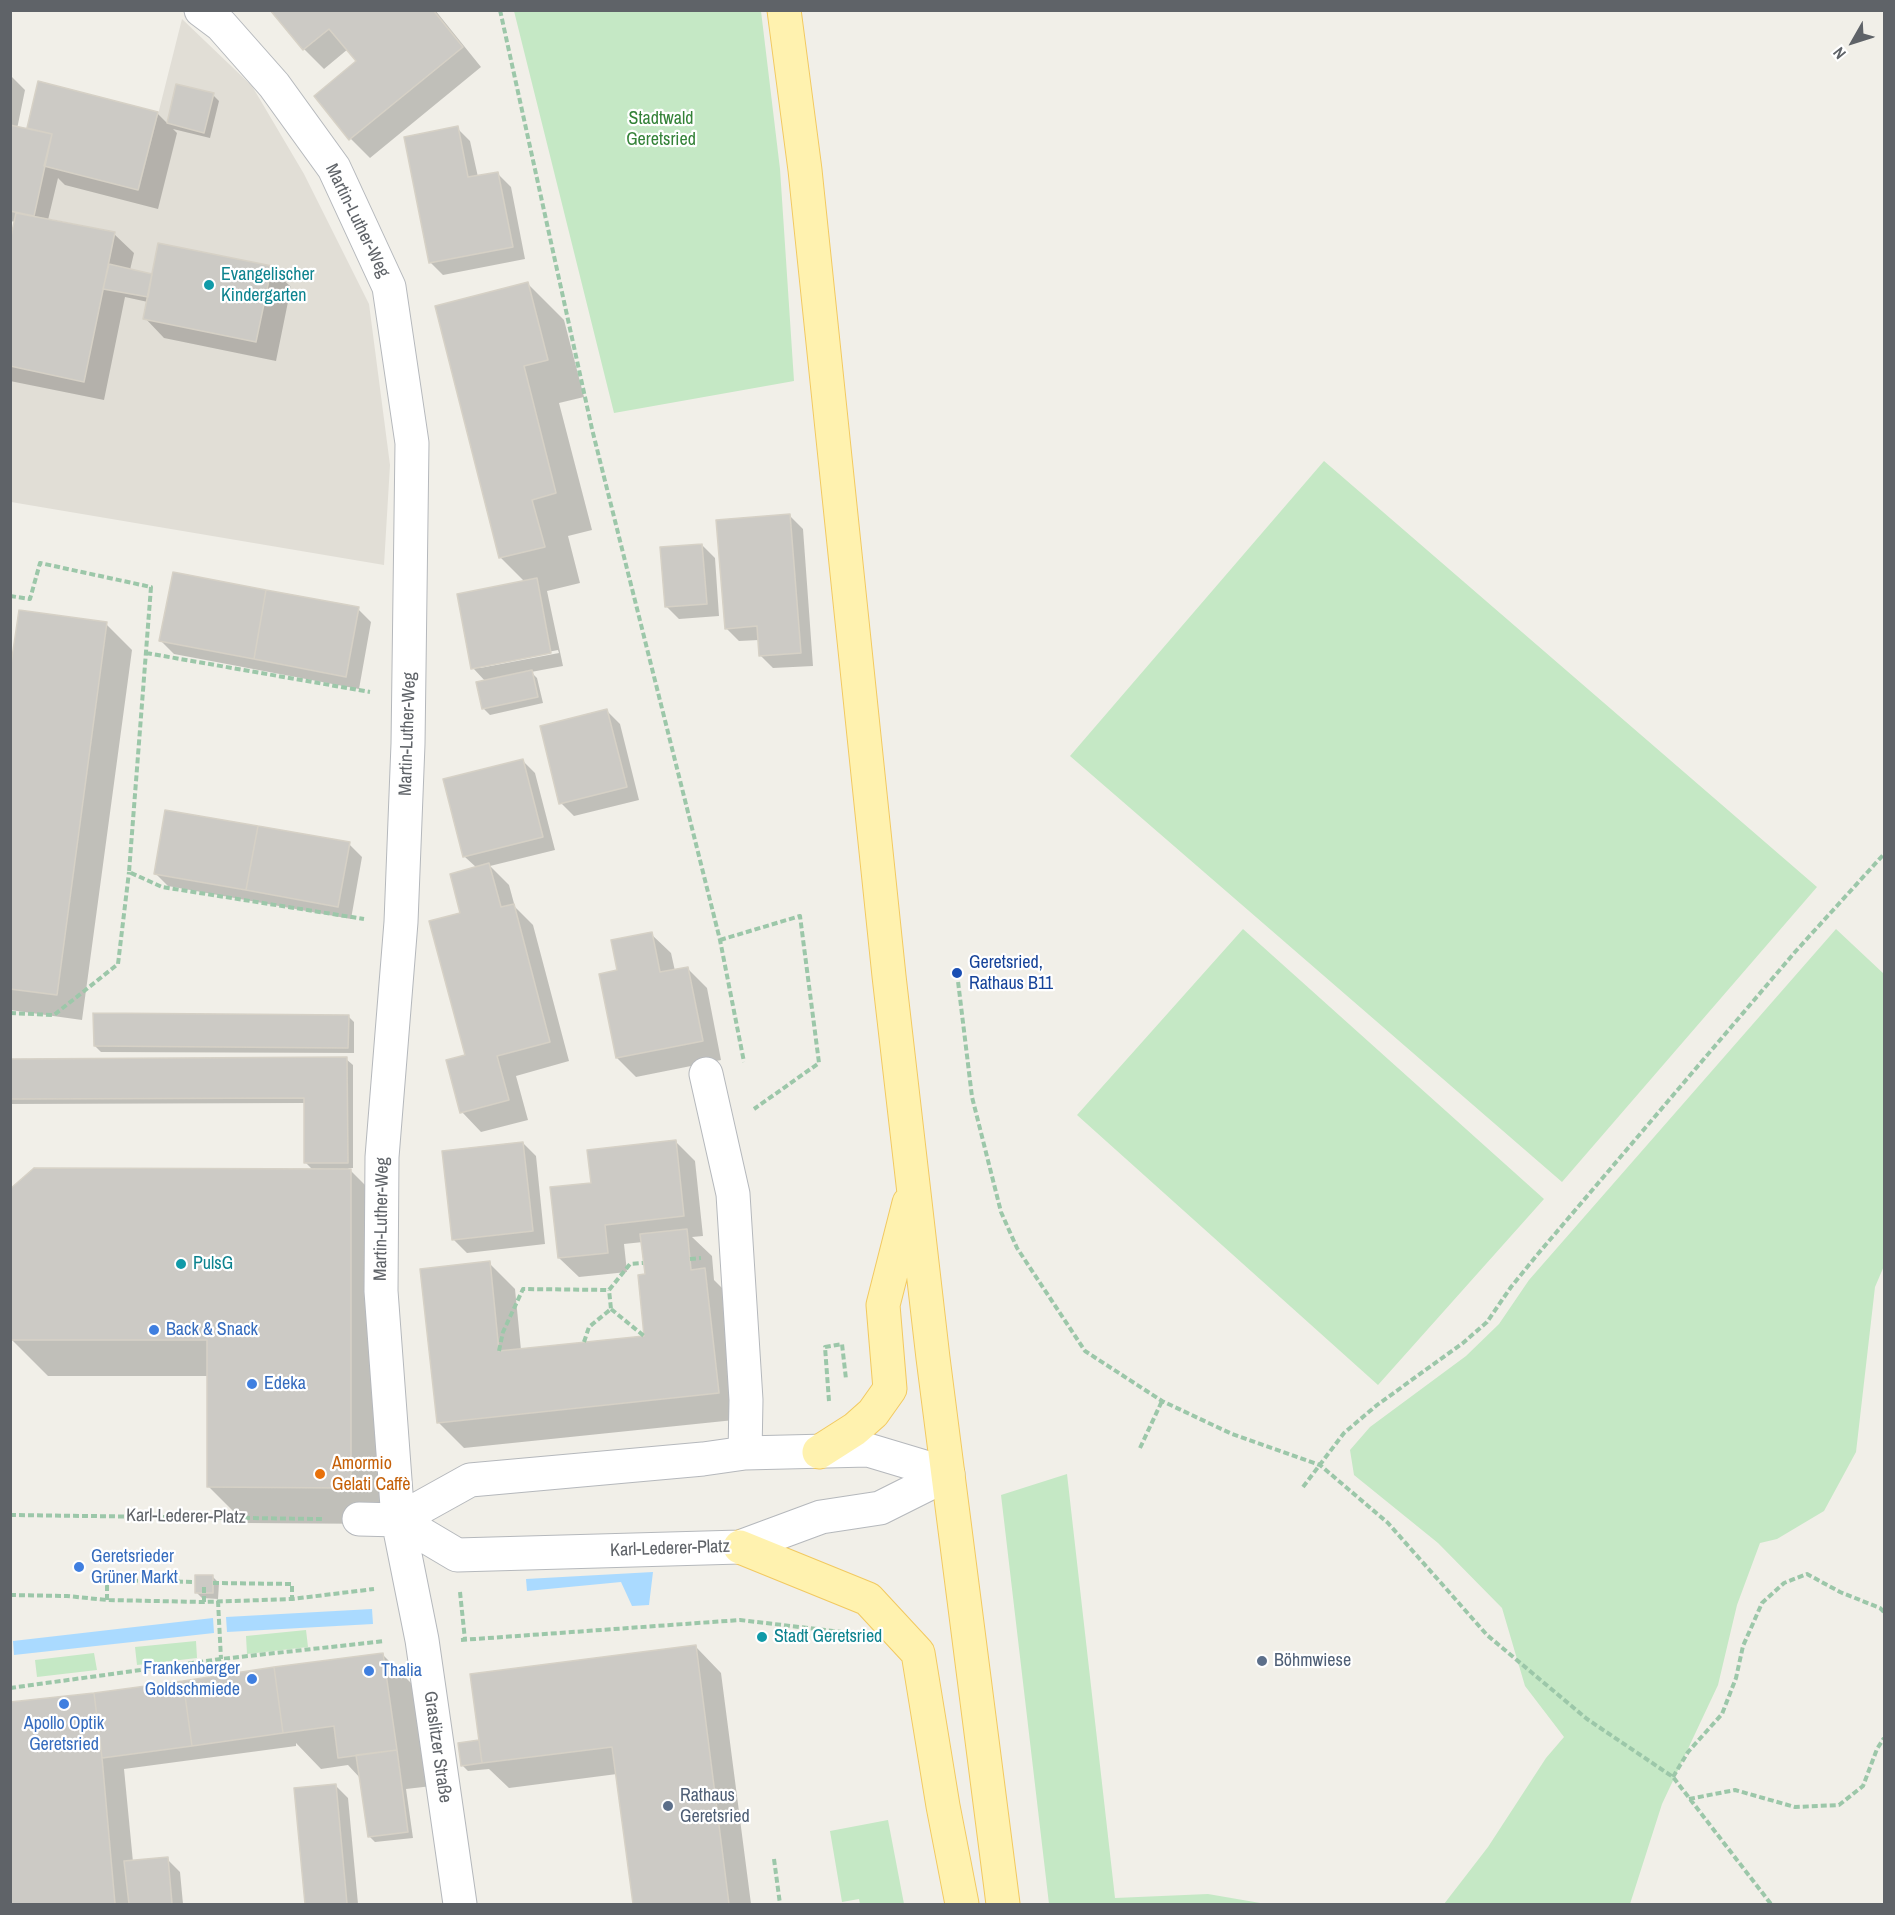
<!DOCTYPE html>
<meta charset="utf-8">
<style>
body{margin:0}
#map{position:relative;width:1895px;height:1915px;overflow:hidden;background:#f1efe8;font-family:"Archivo Narrow",sans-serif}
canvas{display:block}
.frame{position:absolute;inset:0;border:12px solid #5f6368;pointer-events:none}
.north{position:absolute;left:1823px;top:12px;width:60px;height:60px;-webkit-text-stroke:4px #fff;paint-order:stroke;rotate:231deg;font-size:16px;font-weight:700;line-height:24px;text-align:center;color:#5f6368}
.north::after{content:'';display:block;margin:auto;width:21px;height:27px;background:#5f6368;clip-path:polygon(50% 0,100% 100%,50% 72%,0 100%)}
</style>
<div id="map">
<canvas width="1895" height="1915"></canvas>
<div class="frame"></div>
<div class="north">N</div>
</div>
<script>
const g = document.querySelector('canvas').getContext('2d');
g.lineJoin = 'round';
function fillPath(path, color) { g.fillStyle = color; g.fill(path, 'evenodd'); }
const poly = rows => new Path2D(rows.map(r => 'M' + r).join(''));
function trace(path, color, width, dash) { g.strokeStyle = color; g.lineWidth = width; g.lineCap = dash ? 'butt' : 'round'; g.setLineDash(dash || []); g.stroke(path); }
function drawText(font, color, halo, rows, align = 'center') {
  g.font = font + ' "Archivo Narrow",sans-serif'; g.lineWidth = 4.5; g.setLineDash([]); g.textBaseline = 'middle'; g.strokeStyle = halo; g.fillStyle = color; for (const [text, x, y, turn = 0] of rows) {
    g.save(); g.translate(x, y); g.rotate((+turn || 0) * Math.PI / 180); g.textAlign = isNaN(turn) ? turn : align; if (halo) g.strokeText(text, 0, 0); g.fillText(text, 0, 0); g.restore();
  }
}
const education = poly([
 [182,19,252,86,304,174,369,304,390,465,384,565,11,502,10,366,84,382,103,289,148,297,143,319,256,342,272,267,152,274,109,264,115,232,34,216,44,166,139,190]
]);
const green = poly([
 [514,11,761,11,780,169,794,381,614,413],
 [1324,461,1817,887,1562,1182,1070,756],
 [1243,929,1544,1199,1378,1385,1077,1115],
 [1836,929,1884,974,1884,1266,1875,1287,1856,1452,1824,1511,1777,1539,1760,1543,1737,1605,1718,1685,1662,1804,1630,1904,1444,1904,1488,1847,1546,1758,1564,1737,1525,1686,1502,1608,1438,1543,1354,1475,1350,1450,1370,1427,1466,1356,1499,1324,1529,1280],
 [1067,1474,1115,1898,1208,1894,1266,1904,1049,1904,1001,1495],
 [306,1630,308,1647,247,1654,246,1636],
 [196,1641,197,1658,137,1665,135,1647],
 [94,1653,97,1670,37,1677,35,1660],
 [888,1820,904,1904,860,1904,859,1899,842,1902,830,1831]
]);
const water = poly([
 [653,1572,649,1605,632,1606,621,1582,527,1591,526,1579],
 [372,1609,373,1624,227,1632,226,1617],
 [213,1618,214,1633,14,1655,13,1641]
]);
const shadow = poly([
 [272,10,435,10,481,67,370,158,351,139,316,96,358,61,348,49,324,69,304,49],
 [10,75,25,90,17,129,32,132,28,128,157,113,168,124,177,86,213,95,219,101,210,138,173,129,177,133,158,209,65,185,58,178,48,220,114,234,134,253,130,270,151,275,271,268,291,287,276,361,164,338,145,318,148,302,125,297,104,400,10,381,10,248,16,222,10,221],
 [457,128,470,141,478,177,498,174,511,187,525,259,443,275,430,262],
 [528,284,564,320,584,397,559,403,592,530,568,536,580,583,547,591,563,666,531,672,537,678,543,703,490,715,484,709,478,683,486,682,473,668,525,582,500,557],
 [558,650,559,653,480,668,480,665],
 [790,516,803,529,813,666,773,668,760,655,759,640,739,641,726,628],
 [702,545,715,558,719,616,679,619,666,606],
 [358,609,371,622,359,689,174,654,161,641],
 [106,624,132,650,82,1020,10,1010,10,682],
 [607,711,620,724,639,800,574,816,561,803],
 [522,760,535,773,555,850,490,866,509,885,515,907,533,925,569,1061,516,1076,528,1120,481,1132,462,1112,467,1056,462,914,477,868,465,857],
 [349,844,362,857,351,919,168,886,155,873],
 [651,934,671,953,675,971,687,968,707,988,721,1060,636,1077,617,1058,618,971],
 [348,1016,354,1022,354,1053,101,1052,95,1046],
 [346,1059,353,1065,353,1168,348,1168,387,1207,387,1524,245,1523,209,1487,208,1376,48,1376,10,1338,313,1170,306,1163,305,1103,10,1104,10,1060],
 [675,1141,695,1161,703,1236,692,1237,712,1256,714,1280,730,1296,744,1419,464,1448,438,1422,489,1263,515,1289,521,1350,646,1337,646,1275,643,1242,624,1244,627,1272,579,1277,559,1258],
 [523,1143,536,1156,545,1244,467,1253,454,1240],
 [213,1577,219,1583,218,1599,202,1598,196,1592],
 [696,1647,721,1673,751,1904,634,1904,617,1774,509,1788,489,1769,468,1771,462,1765,480,1741],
 [382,1654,419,1691,432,1786,406,1789,413,1838,375,1842,369,1836,361,1779,348,1765,321,1769,296,1743,296,1746,124,1769,133,1862,167,1859,180,1872,183,1904,10,1904,10,1703,94,1695],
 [335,1785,348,1798,358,1904,307,1904,296,1789]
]);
const building = poly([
 [270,10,433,10,463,47,349,140,314,96,356,61,329,29,303,50,270,10],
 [38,81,158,112,138,190,44,166,52,134,27,128,38,81],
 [176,84,214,93,204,133,167,123,176,84],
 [10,125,52,134,34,216,10,211,10,125],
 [458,126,468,177,498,172,513,247,429,263,404,137,458,126],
 [16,213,115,232,84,382,10,366,10,241,16,213],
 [158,243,272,266,256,342,143,319,158,243],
 [109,264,152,274,148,297,103,289,109,264],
 [528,282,548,360,524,366,556,493,532,500,545,547,499,558,435,306,528,282],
 [790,514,801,653,759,656,757,626,725,629,716,520,790,514],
 [702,544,707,604,665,607,660,547,702,544],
 [173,572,266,590,254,659,159,641,173,572],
 [537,578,551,653,471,669,457,594,537,578],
 [266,590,359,607,346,677,254,659,266,590],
 [19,610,107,622,57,995,10,989,10,671,19,610],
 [532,670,538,697,482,709,476,682,532,670],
 [607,709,627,787,559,804,540,726,607,709],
 [523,759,543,837,463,857,443,779,523,759],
 [165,810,258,826,246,890,154,874,165,810],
 [258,826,350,842,338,907,246,890,258,826],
 [489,863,501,907,514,904,550,1042,497,1056,509,1100,460,1113,446,1060,465,1055,429,921,460,913,450,874,489,863],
 [652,932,660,972,688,967,703,1041,616,1058,599,974,617,970,611,940,652,932],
 [93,1013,349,1015,348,1048,94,1046,93,1013],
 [347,1057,348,1163,304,1163,304,1098,10,1099,10,1059,347,1057],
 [676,1140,684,1216,605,1225,608,1253,558,1258,550,1187,591,1183,587,1150,676,1140],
 [523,1142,533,1231,452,1240,442,1151,523,1142],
 [34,1168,351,1169,351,1488,207,1487,207,1340,10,1340,10,1189,34,1168],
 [687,1229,691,1270,705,1268,719,1393,437,1423,420,1269,490,1261,499,1351,644,1336,638,1275,645,1274,640,1234,687,1229],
 [195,1575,213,1575,213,1593,195,1593,195,1575],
 [696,1645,729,1904,633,1904,612,1747,482,1763,470,1674,696,1645],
 [383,1653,397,1750,338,1758,334,1726,283,1733,274,1667,383,1653],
 [274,1667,283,1733,192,1746,183,1681,274,1667],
 [183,1681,192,1746,102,1758,94,1693,183,1681],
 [94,1693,102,1758,115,1904,10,1904,10,1702,94,1693],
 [479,1740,482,1763,461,1766,458,1743,479,1740],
 [397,1750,408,1832,368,1837,356,1755,397,1750],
 [336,1784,347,1904,305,1904,294,1788,336,1784],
 [168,1857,172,1904,129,1904,124,1861,168,1857]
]);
const path = poly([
 [500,10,592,429,720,940,744,1062],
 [10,596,30,599,40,563,151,587,129,872,162,887,364,919],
 [146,653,370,692],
 [720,940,800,916,819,1063,754,1109],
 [957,973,972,1097,1001,1212,1017,1248,1085,1351,1162,1401,1232,1434,1320,1465,1388,1523,1487,1635,1587,1719,1673,1777,1771,1904],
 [10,1013,54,1015,118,964,129,872],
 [690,1259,701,1258],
 [611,1309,644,1336],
 [584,1342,589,1327,611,1309,609,1290],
 [499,1351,503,1332,523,1289,609,1290,630,1264,643,1263],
 [829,1401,825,1347,842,1344,846,1379],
 [1140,1448,1162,1401],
 [1303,1487,1344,1433,1377,1405,1463,1343,1487,1322,1511,1287,1537,1255,1795,952,1884,854],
 [10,1515,322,1519],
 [213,1583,292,1584,292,1599],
 [460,1592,465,1640],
 [10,1595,67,1596,107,1600,204,1602,292,1599,374,1589],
 [107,1600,107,1580,195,1582],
 [218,1601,221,1659],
 [204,1602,204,1584],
 [461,1640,740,1620,842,1632],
 [10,1688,221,1659,385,1641],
 [1673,1777,1688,1752,1722,1714,1736,1678,1743,1646,1762,1603,1784,1583,1807,1574,1840,1592,1880,1608,1884,1612],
 [1689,1799,1735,1790,1795,1807,1839,1805,1863,1786,1877,1749,1884,1738],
 [774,1859,780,1904]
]);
const minor = poly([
 [201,10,221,25,274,85,334,168,389,287,412,443,408,744,401,922,382,1157,381,1291,398,1520,422,1640,460,1904],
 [706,1074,733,1194,746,1400,745,1453],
 [359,1519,398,1520,470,1480,703,1459,745,1453,868,1450,948,1474],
 [398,1520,457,1555,740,1547,821,1517,880,1508,948,1474]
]);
const major = poly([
 [784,10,805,170,889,976,933,1358,1003,1904],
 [819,1452,855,1429,873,1413,890,1389,883,1305,909,1203],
 [740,1547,868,1599,918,1653,943,1806,962,1904]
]);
const markers = [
 [209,285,6,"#0f9aa8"],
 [957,973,6,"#1a4fb4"],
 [181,1264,6,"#0f9aa8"],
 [154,1330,6,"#3f7fe0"],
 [252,1384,6,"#3f7fe0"],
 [320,1474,6,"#e8710a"],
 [79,1567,6,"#3f7fe0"],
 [762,1637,6,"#0f9aa8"],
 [1262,1661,6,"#5c6f8a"],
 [369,1671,6,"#3f7fe0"],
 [252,1679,6,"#3f7fe0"],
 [64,1704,6,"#3f7fe0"],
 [668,1806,6,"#5c6f8a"]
];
const parkNames = [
 ["Stadtwald",661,119],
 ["Geretsried",661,140]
];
const streetNames = [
 ["Martin-Luther-Weg",357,221,64],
 ["Martin-Luther-Weg",408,734,-88],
 ["Martin-Luther-Weg",382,1219,-89],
 ["Karl-Lederer-Platz",186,1517,1],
 ["Karl-Lederer-Platz",670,1549,-2],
 ["Graslitzer Straße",437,1747,82]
];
const cultureNames = [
 ["Evangelischer",221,275],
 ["Kindergarten",221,296],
 ["PulsG",193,1264],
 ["Stadt Geretsried",774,1637]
];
const transitNames = [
 ["Geretsried,",969,963],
 ["Rathaus B11",969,984]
];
const shopNames = [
 ["Back & Snack",166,1330],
 ["Edeka",264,1384],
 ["Geretsrieder",91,1557],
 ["Grüner Markt",91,1578],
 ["Frankenberger",240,1669,"right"],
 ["Goldschmiede",240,1690,"right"],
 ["Thalia",381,1671],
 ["Apollo Optik",64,1724,"center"],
 ["Geretsried",64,1745,"center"]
];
const foodNames = [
 ["Amormio",332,1464],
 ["Gelati Caffè",332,1485]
];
const serviceNames = [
 ["Böhmwiese",1274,1661],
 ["Rathaus",680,1796],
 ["Geretsried",680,1817]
];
fillPath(education, '#e1ded6');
fillPath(green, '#c5e8c5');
fillPath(water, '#aadaff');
fillPath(shadow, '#0003');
fillPath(building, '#cccac5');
trace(building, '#d6d1c6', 1.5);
trace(minor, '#b5b8bc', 35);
trace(major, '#f2c960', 35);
trace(path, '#9cc7a9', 4, [6, 3]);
trace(minor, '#fff', 33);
trace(major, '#fff2af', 33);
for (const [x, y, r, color] of markers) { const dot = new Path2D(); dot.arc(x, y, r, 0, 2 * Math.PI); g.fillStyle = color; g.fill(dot); trace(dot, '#fff', 2); }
drawText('18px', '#348238', '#fff', parkNames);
drawText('18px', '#5f6368', '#fff', streetNames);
drawText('18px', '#0d838f', '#fff', cultureNames, 'left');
drawText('18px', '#164399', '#fff', transitNames, 'left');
drawText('18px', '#366cbe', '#fff', shopNames, 'left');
drawText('18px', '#c56008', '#fff', foodNames, 'left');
drawText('18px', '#4e5e75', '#fff', serviceNames, 'left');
</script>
